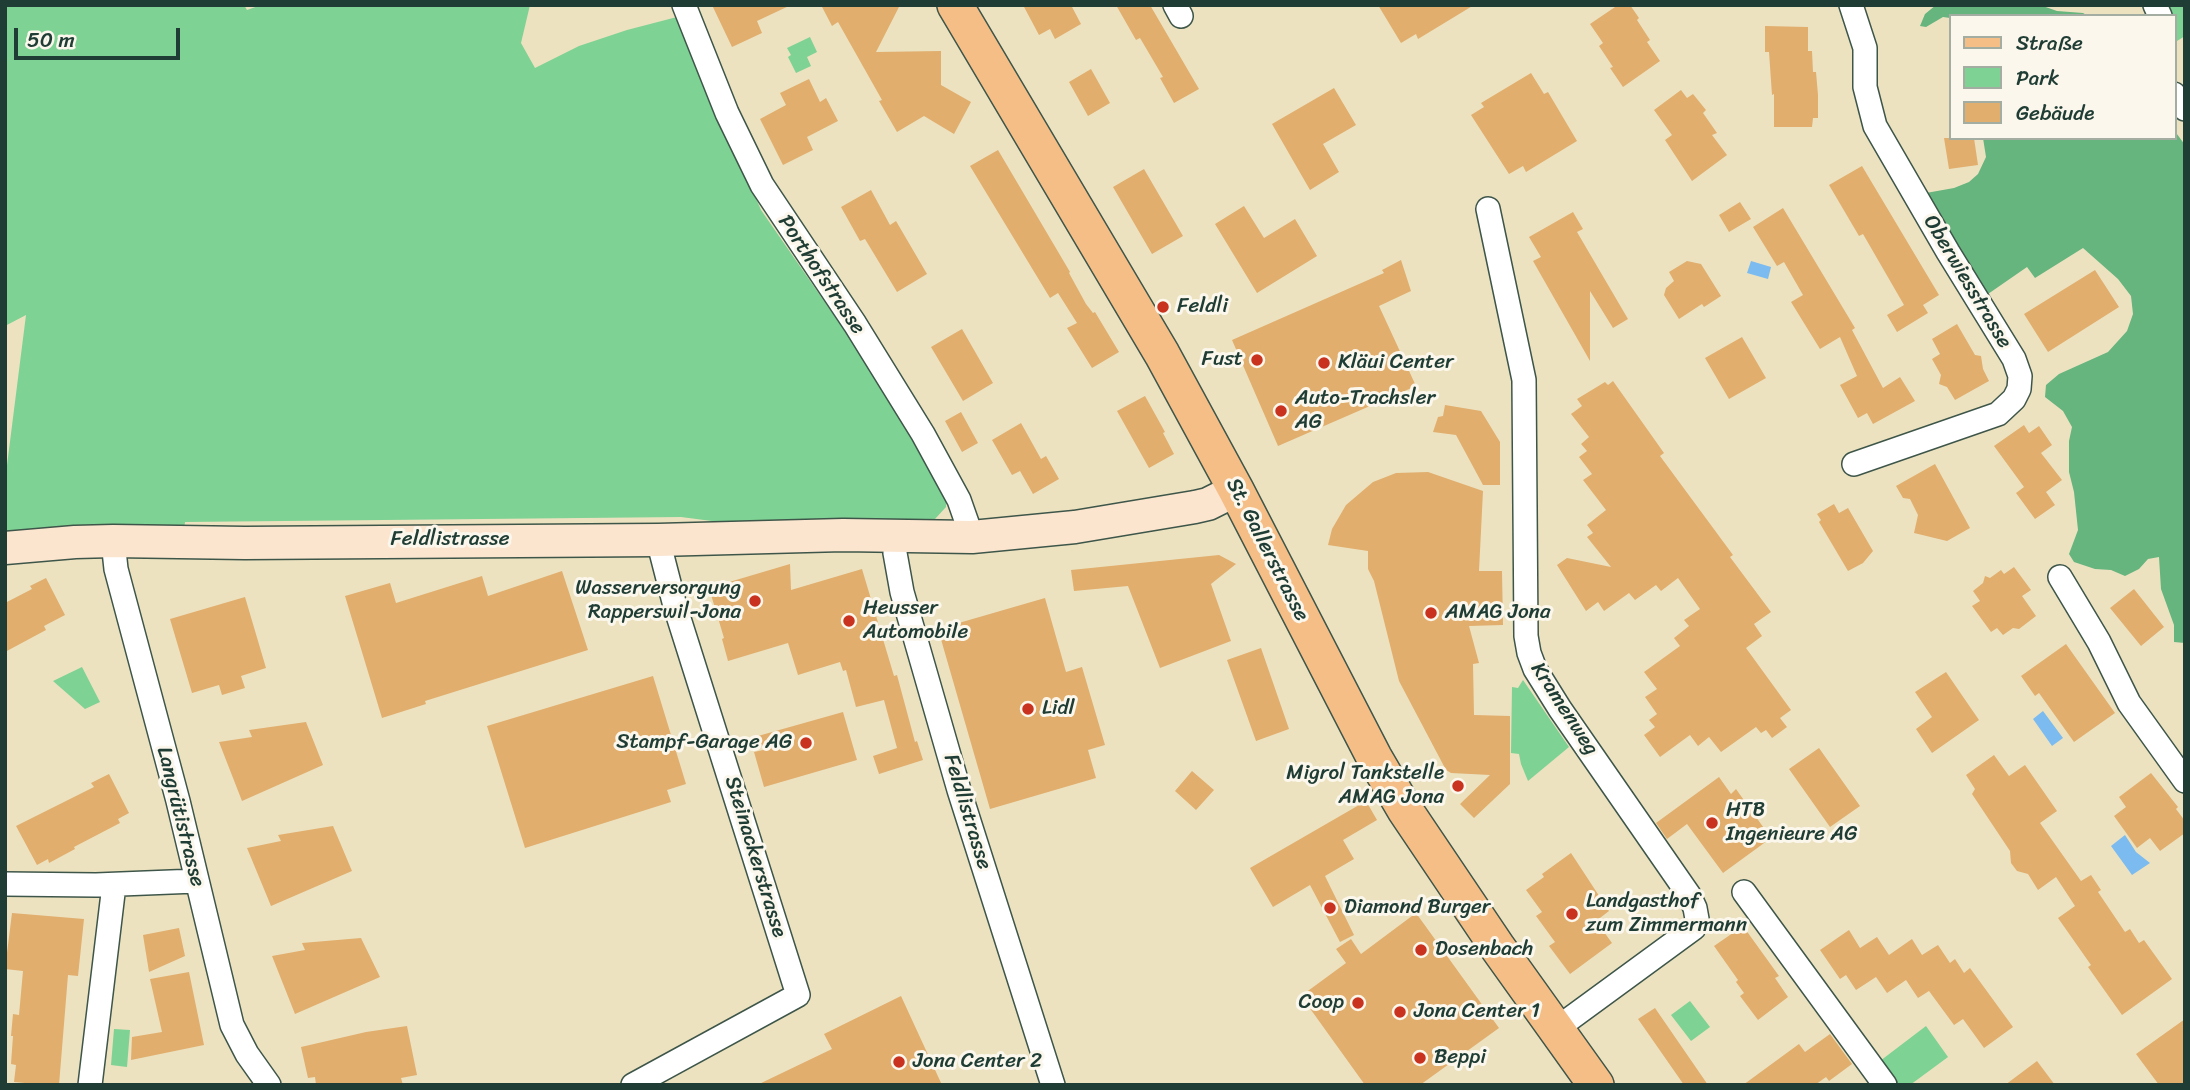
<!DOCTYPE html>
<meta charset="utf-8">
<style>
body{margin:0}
#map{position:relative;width:2190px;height:1090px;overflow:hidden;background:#ece2c0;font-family:Sriracha,sans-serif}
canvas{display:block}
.frame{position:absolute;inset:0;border:7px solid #1f3d34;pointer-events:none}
.legend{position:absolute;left:1949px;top:14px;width:228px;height:126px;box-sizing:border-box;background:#fbf7ec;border:2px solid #a3ada2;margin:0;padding:9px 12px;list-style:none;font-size:21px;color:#1f3d34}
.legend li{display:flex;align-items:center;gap:14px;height:35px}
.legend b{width:35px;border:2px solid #a3ada2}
.scale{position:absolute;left:14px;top:28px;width:166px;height:32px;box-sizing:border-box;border:4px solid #1f3d34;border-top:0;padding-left:9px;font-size:21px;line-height:24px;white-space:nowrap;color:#1f3d34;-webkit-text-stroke:5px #fbf7ec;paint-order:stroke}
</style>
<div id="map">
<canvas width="2190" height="1090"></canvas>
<div class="frame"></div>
<ul class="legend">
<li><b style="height:9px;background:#f6be87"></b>Straße</li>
<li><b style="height:19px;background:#7ed294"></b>Park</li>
<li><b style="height:19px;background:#e1ae6d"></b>Gebäude</li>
</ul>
<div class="scale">50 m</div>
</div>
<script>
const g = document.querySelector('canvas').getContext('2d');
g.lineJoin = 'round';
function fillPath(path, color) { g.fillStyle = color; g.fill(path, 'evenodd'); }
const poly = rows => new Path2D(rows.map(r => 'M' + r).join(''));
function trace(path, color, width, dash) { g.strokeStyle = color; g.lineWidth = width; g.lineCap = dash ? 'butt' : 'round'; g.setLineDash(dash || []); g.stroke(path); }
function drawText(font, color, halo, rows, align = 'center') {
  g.font = font + ' Sriracha,sans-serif'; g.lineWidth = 6; g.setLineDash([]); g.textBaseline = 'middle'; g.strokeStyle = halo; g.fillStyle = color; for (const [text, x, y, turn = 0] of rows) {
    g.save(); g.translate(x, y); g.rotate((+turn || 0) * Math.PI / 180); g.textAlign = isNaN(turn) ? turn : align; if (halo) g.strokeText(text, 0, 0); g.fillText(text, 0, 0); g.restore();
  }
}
const green = poly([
 [5,5,244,5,247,10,261,5,530,5,521,43,535,68,579,46,627,30,677,17,761,210,896,405,946,498,946,507,935,519,735,524,681,517,185,522,184,531,5,537,5,481,26,315,5,326],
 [2167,5,2185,5,2185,36,2177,41,2174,16,2170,16],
 [810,37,817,52,807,57,811,66,796,73,788,57,791,55,787,48],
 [82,667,100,702,85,709,53,681],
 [1523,680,1569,747,1528,781,1521,764,1519,754,1511,753,1512,687,1518,688],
 [1690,1001,1710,1027,1691,1041,1671,1015],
 [1926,1026,1948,1057,1910,1085,1897,1085,1880,1061],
 [114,1029,130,1030,127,1067,111,1065]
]);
const forest = poly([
 [1936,5,2040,5,2057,11,2083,13,2088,16,1950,16,1950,18,1943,17,1926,27,1920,26,1925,14],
 [2174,130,2185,145,2185,643,2174,642,2174,625,2161,589,2159,557,2148,559,2139,569,2125,576,2111,570,2095,569,2074,562,2069,554,2078,530,2074,492,2069,472,2069,441,2072,427,2063,411,2045,397,2046,385,2059,374,2108,352,2127,331,2133,314,2131,296,2118,279,2083,248,2035,278,2027,267,1988,294,1926,193,1954,188,1969,182,1978,174,1986,157,1983,138,2174,138]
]);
const water = poly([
 [1751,261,1771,267,1768,279,1747,273],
 [2043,711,2063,738,2052,746,2033,719],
 [2125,835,2136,852,2150,863,2132,875,2111,846]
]);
const building = poly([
 [712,5,791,5,757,21,762,33,732,47],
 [821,5,900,5,876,52,941,51,941,85,971,102,954,134,924,116,897,132,879,101,882,100,838,22,832,26],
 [1023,5,1071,5,1081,24,1055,39,1050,29,1039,35],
 [1116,5,1150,5,1199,89,1174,103,1160,78,1163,77,1140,38,1136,40],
 [1378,5,1474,5,1418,39,1416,34,1401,43],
 [1618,5,1630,5,1639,18,1637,20,1650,40,1647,42,1660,61,1623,87,1610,68,1613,67,1599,46,1603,43,1590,24],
 [1765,26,1808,27,1808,51,1812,51,1813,72,1816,72,1818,95,1818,118,1813,118,1812,127,1774,127,1774,94,1772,95,1769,52,1765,52],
 [1091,69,1110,103,1088,116,1069,82],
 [1531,73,1544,94,1548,92,1577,141,1526,172,1523,166,1509,174,1471,115,1484,107,1481,103],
 [809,79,820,102,826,98,838,121,807,137,813,150,783,165,760,119,786,105,780,93],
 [1334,88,1356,125,1323,144,1339,172,1310,190,1272,124],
 [1681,90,1687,98,1693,94,1706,110,1703,113,1717,133,1712,135,1727,155,1692,181,1665,140,1672,135,1654,110],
 [1944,138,1974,138,1978,165,1949,169],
 [998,150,1070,272,1069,273,1086,304,1093,313,1095,312,1119,352,1092,368,1067,328,1077,323,1058,293,1050,298,970,166],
 [1862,166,1939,295,1923,305,1928,313,1897,332,1887,315,1904,305,1863,234,1859,236,1829,185],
 [1144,169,1183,236,1152,254,1113,187],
 [871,190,890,225,896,221,927,274,897,292,865,239,860,241,841,207],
 [1740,202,1751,219,1729,232,1719,215],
 [1244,206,1264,238,1295,219,1317,256,1257,293,1215,224],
 [1783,208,1855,328,1852,330,1883,388,1900,377,1915,401,1873,424,1867,413,1858,418,1840,385,1857,376,1840,337,1820,349,1791,302,1803,295,1784,262,1777,266,1753,227],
 [1573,212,1583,229,1577,232,1628,319,1613,328,1590,291,1590,361,1533,261,1541,257,1529,237],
 [1401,260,1411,291,1379,306,1416,386,1278,446,1232,340,1384,273,1382,270],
 [1687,261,1701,264,1721,296,1704,307,1702,304,1679,319,1664,295,1666,288,1674,281,1669,272],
 [2095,270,2119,307,2048,352,2024,314],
 [1957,324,1975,355,1981,356,1983,369,1989,381,1955,400,1947,387,1939,384,1941,375,1932,359,1940,354,1932,339],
 [962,329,993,383,963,401,931,347],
 [1742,337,1766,378,1729,399,1705,358],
 [1613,381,1664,453,1660,456,1733,555,1730,557,1771,612,1754,624,1762,636,1746,648,1791,710,1780,718,1787,727,1772,738,1766,730,1761,733,1756,727,1721,752,1709,737,1698,746,1690,735,1660,757,1644,735,1655,727,1649,720,1657,714,1645,697,1657,689,1644,672,1680,646,1674,638,1689,626,1684,620,1700,609,1678,578,1661,591,1656,585,1635,600,1629,593,1604,611,1598,602,1586,611,1557,565,1567,558,1611,567,1587,537,1593,533,1587,525,1606,510,1583,480,1592,474,1579,457,1587,451,1581,444,1589,437,1571,414,1582,406,1577,399,1605,382,1608,385],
 [1145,396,1165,432,1163,433,1174,454,1149,468,1117,411],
 [1445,405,1481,411,1500,442,1500,485,1483,485,1456,435,1433,432,1438,417,1443,416],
 [961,412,978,443,962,452,945,421],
 [1021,423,1041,459,1046,456,1059,479,1033,494,1020,471,1012,475,992,440],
 [2024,425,2029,433,2039,426,2052,445,2041,453,2062,480,2046,492,2055,505,2035,519,2016,493,2024,487,1994,446],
 [1935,464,1970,528,1947,541,1914,533,1918,515,1910,499,1903,498,1896,486],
 [1428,472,1483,491,1479,571,1502,571,1503,625,1469,626,1479,663,1473,664,1474,715,1510,716,1510,784,1474,818,1460,804,1490,775,1451,773,1446,770,1399,681,1374,581,1368,569,1368,551,1328,545,1332,529,1346,505,1373,482,1396,473],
 [1834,504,1839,513,1848,508,1873,551,1863,563,1848,571,1819,522,1821,520,1817,514],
 [1219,555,1236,564,1211,584,1231,641,1160,668,1128,586,1074,591,1071,570],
 [790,564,791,590,862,569,894,676,897,675,915,742,917,741,923,760,879,774,873,756,897,748,884,700,856,707,846,670,843,671,840,662,798,675,788,643,728,661,722,639,724,638,709,588],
 [2014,567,2031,590,2022,596,2036,616,2019,629,2013,628,2003,635,1997,628,1991,632,1972,606,1980,601,1973,591,1983,583,1985,576,1990,578,2001,570,2004,574],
 [562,571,588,650,425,701,426,704,382,718,345,596,390,583,396,603,482,576,488,596],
 [46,578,65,615,44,626,46,630,5,652,5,603,32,589,30,586],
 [2134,589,2164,627,2141,646,2110,608],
 [245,597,266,668,241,676,245,688,222,695,219,685,192,693,170,619],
 [1045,598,1066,672,1082,667,1105,745,1088,750,1096,778,990,809,938,629],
 [2066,644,2115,713,2074,742,2039,693,2035,696,2021,676],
 [1261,648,1289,729,1256,741,1227,660],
 [1946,672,1979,720,1932,753,1916,729,1932,717,1915,692],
 [653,676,686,784,667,790,671,802,525,848,487,726],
 [843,712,857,760,764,787,754,752,763,750,758,736],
 [306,722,323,765,242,801,219,742,252,737,249,730],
 [1819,748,1860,806,1830,827,1789,769],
 [1994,755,2009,776,2025,765,2057,811,2040,823,2081,881,2091,875,2101,890,2098,892,2125,932,2130,929,2139,943,2144,940,2172,979,2122,1015,2088,967,2091,965,2058,918,2075,906,2056,877,2038,890,2028,874,2017,871,2011,863,2010,851,1972,794,1975,789,1966,775],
 [1192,771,1214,790,1196,810,1175,791],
 [2151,773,2178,807,2176,809,2185,821,2185,833,2160,851,2150,838,2137,848,2114,816,2126,807,2119,797],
 [109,774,129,813,118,819,120,823,74,847,75,849,49,863,48,859,37,865,16,826,94,787,91,783],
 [1719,777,1731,794,1736,789,1771,838,1723,873,1687,824,1667,839,1656,823],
 [1366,801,1377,820,1343,840,1354,859,1325,876,1354,935,1340,942,1310,885,1273,907,1250,868],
 [333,826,352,871,271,906,247,848,281,841,278,835],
 [1571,853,1609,911,1596,921,1612,943,1570,974,1549,946,1555,942,1536,916,1542,912,1526,890,1544,877,1542,874],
 [12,913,84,919,78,976,68,975,59,1085,25,1085,25,1083,14,1082,16,1065,11,1064,13,1036,11,1036,13,1014,19,1015,23,971,5,969],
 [1416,913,1499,1028,1420,1085,1365,1085,1301,996,1346,963,1336,949,1351,939,1361,954],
 [1743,926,1779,976,1775,978,1788,997,1758,1020,1740,996,1744,993,1736,982,1738,980,1714,946],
 [179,928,185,956,149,972,143,935],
 [1849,930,1860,948,1877,937,1889,955,1912,939,1922,955,1938,945,1950,963,1955,959,1964,973,1970,968,2013,1027,1984,1048,1963,1019,1954,1025,1929,991,1918,998,1906,980,1887,993,1876,977,1856,990,1846,975,1840,979,1820,950],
 [361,938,380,977,295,1014,272,956,305,950,302,943],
 [189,972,204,1045,131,1060,132,1037,162,1032,150,979],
 [901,996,942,1085,757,1085,832,1049,824,1034],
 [1655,1008,1708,1085,1684,1085,1638,1019],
 [2185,1019,2185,1085,2159,1085,2136,1054],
 [407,1026,417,1075,401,1078,403,1085,316,1085,315,1077,308,1078,301,1047,366,1032],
 [1830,1034,1852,1064,1829,1081,1826,1077,1815,1085,1743,1085,1799,1044,1805,1052],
 [2037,1061,2055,1085,2005,1085]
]);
const street = poly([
 [684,5,727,113,762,185,855,324,923,434,959,500,972,537],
 [1175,5,1181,16],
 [1851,5,1865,48,1865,87,1875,126,1948,252,2014,359,2020,376,2019,389,2014,399,1998,414,1854,464],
 [2155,5,2160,16],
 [2174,94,2185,109],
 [1488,209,1524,380,1526,636,1529,653,1535,669,1560,709,1689,895,1695,908,1697,919,1694,928,1556,1029],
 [896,536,895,553,902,592,959,790,1053,1085],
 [113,541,116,569,178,801,232,1025,247,1054,269,1085],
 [2060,577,2099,642,2129,703,2185,781],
 [5,884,96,885,196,881],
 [1744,892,1885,1085],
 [90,1085,114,885],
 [633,1085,798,995,675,606,658,540]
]);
const secondary = poly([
 [5,548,75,542,113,541,245,543,658,540,843,535,972,537,1075,527,1195,507,1208,504,1236,490]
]);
const primary = poly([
 [955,5,1162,354,1236,490,1374,757,1405,810,1498,948,1596,1085]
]);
const markers = [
 [1163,307,7,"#c8321e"],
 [1257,360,7,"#c8321e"],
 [1324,363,7,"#c8321e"],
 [1281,411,7,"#c8321e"],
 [755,601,7,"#c8321e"],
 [1431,613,7,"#c8321e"],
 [849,621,7,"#c8321e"],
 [1028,709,7,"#c8321e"],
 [806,743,7,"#c8321e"],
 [1458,786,7,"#c8321e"],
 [1712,823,7,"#c8321e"],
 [1330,908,7,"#c8321e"],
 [1572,914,7,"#c8321e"],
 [1421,950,7,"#c8321e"],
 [1358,1003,7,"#c8321e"],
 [1400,1012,7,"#c8321e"],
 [1420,1058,7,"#c8321e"],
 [899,1062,7,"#c8321e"]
];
const streetNames = [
 ["Porthofstrasse",821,275,56],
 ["Oberwiesstrasse",1967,282,59],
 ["Feldlistrasse",450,540],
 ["St. Gallerstrasse",1267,550,63],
 ["Kramenweg",1564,709,57],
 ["Feldlistrasse",967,812,73],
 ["Langrütistrasse",180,817,76],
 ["Steinackerstrasse",755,857,73]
];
const poiNames = [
 ["Feldli",1177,307],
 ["Fust",1243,360,"right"],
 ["Kläui Center",1338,363],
 ["Auto-Trachsler",1295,399],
 ["AG",1295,423],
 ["Wasserversorgung",741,589,"right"],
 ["Rapperswil-Jona",741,613,"right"],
 ["Heusser",863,609],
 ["Automobile",863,633],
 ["AMAG Jona",1445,613],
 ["Lidl",1042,709],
 ["Stampf-Garage AG",792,743,"right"],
 ["Migrol Tankstelle",1444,774,"right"],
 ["AMAG Jona",1444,798,"right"],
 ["HTB",1726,811],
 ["Ingenieure AG",1726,835],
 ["Landgasthof",1586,902],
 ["zum Zimmermann",1586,926],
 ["Diamond Burger",1344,908],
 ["Dosenbach",1435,950],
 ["Coop",1344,1003,"right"],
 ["Jona Center 1",1414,1012],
 ["Beppi",1434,1058],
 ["Jona Center 2",913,1062]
];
fillPath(green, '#7ed294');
fillPath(forest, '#66b47e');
fillPath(water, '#7bbbf0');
fillPath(building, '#e1ae6d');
trace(street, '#3e5649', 26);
trace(secondary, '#3e5649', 35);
trace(primary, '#3e5649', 38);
trace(street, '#fff', 23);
trace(secondary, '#fbe5cf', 32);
trace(primary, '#f6be87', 35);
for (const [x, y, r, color] of markers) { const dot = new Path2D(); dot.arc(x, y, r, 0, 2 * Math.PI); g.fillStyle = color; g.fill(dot); trace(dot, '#fbf7ec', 2.5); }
drawText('21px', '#1f3d34', '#fbf7ec', streetNames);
drawText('21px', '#1f3d34', '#fbf7ec', poiNames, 'left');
</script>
